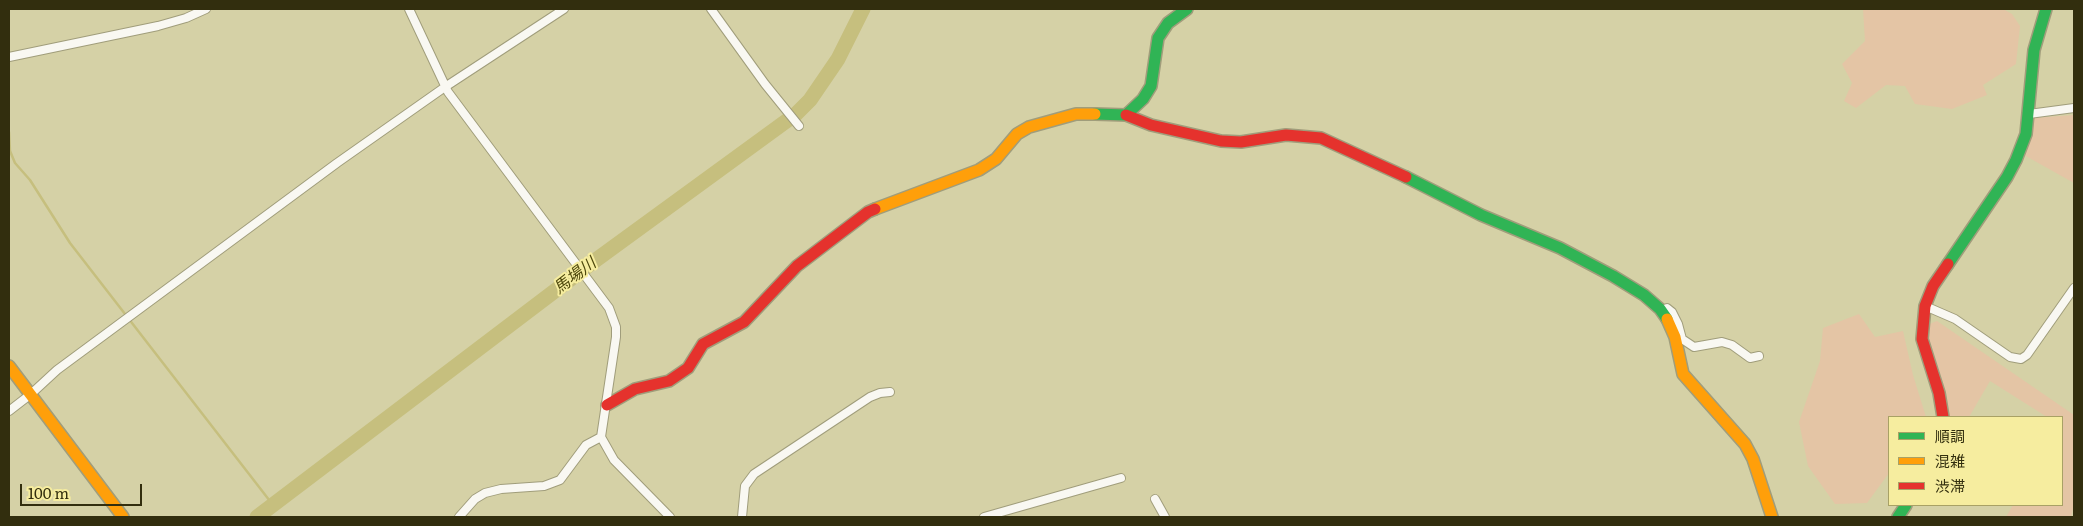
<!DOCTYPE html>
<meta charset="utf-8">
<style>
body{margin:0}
#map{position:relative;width:2083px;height:526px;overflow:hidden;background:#d5d1a6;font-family:Literata,"Noto Sans JP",serif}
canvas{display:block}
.frame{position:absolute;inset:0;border:10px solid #322e0e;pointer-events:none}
.legend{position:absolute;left:1888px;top:416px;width:175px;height:90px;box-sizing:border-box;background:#f6ed9f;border:1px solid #a8a165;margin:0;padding:6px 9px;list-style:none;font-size:15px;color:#322e0e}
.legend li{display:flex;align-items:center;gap:10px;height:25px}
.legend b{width:25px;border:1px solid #a8a165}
.scale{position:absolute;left:20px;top:484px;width:122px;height:22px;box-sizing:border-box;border:2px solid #322e0e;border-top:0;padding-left:6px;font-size:15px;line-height:18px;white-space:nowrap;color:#322e0e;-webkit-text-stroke:4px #f6ed9f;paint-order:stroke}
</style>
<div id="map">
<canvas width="2083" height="526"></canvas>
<div class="frame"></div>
<ul class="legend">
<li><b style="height:6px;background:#30b455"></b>順調</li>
<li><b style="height:6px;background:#ff9f0a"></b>混雑</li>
<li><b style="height:6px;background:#e5322d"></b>渋滞</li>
</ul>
<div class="scale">100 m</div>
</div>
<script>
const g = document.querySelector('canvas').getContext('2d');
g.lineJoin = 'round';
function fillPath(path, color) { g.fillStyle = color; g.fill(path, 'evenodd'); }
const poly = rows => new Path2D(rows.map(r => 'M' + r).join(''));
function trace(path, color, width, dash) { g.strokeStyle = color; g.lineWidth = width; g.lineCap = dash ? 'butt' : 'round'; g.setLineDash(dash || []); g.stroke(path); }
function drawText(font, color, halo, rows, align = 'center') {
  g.font = font + ' Literata,"Noto Sans JP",serif'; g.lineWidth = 4; g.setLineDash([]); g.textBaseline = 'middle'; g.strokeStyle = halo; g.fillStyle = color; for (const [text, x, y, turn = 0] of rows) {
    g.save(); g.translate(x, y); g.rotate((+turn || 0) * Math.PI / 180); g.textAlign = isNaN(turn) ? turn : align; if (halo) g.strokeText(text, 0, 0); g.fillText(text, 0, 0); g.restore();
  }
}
const green = poly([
 [1863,9,2003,9,2012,14,2020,26,2016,64,1983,85,1987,95,1952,109,1915,104,1905,86,1886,85,1856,108,1844,101,1852,83,1842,64,1865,41],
 [2074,115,2074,183,2024,155,2032,118],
 [1859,314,1875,337,1903,331,1913,375,1926,417,1889,417,1889,473,1867,503,1835,504,1808,466,1799,422,1820,361,1823,328],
 [1937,321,2074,415,2074,505,2071,517,2006,517,2013,505,2062,505,2062,417,2047,417,1990,381,1969,417,1948,417,1949,412,1924,326]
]);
const stream = poly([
 [9,132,10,151,15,163,30,180,70,243,273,505]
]);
const river = poly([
 [257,517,589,265,796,114,810,100,838,59,863,9]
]);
const street = poly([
 [409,9,448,92,609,308,616,327,616,337,601,437,614,460,670,517],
 [711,9,765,84,799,126],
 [9,57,158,26,186,18,206,9],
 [2029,114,2074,108],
 [1925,306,1955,319,2010,357,2021,359,2027,355,2074,288],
 [1662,311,1667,308,1672,312,1678,324,1682,339,1694,347,1722,342,1732,345,1750,358,1759,356],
 [9,411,31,394,57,370,337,163,445,87,564,9],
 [1155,499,1165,517],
 [459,517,475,499,485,493,501,489,544,486,560,480,586,445,601,437],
 [742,517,745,486,754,474,870,397,880,393,890,392],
 [984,517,1121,478]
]);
const fast = poly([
 [1095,114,1126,115,1143,99,1151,86,1158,38,1168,23,1187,9],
 [1406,177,1481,215,1560,248,1613,276,1644,295,1660,309,1667,319],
 [1948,264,2007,177,2016,160,2026,134,2034,50,2046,9],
 [1898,517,1906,505]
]);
const slow = poly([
 [875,209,979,170,996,159,1017,134,1029,127,1076,114,1095,114],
 [1667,319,1675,337,1683,374,1745,444,1753,459,1772,517],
 [9,366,123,517]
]);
const jam = poly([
 [1126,115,1151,125,1221,141,1241,142,1286,135,1321,138,1406,177],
 [607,405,635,389,669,381,688,368,703,344,744,322,797,266,868,212,875,209],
 [1943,417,1939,393,1922,339,1925,306,1933,286,1948,264]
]);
const waterNames = [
 ["馬場川",575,276,-37]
];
fillPath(green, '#e4c5a5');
trace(stream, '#c6bf7e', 2.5);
trace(river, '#c6bf7e', 15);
trace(street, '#a09d7b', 10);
trace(fast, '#a09d7b', 14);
trace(slow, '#a09d7b', 14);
trace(jam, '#a09d7b', 14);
trace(street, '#f9f8f2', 8);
trace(fast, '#30b455', 11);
trace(slow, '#ff9f0a', 11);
trace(jam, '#e5322d', 11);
drawText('italic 16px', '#4d470b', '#f6ed9f', waterNames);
</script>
